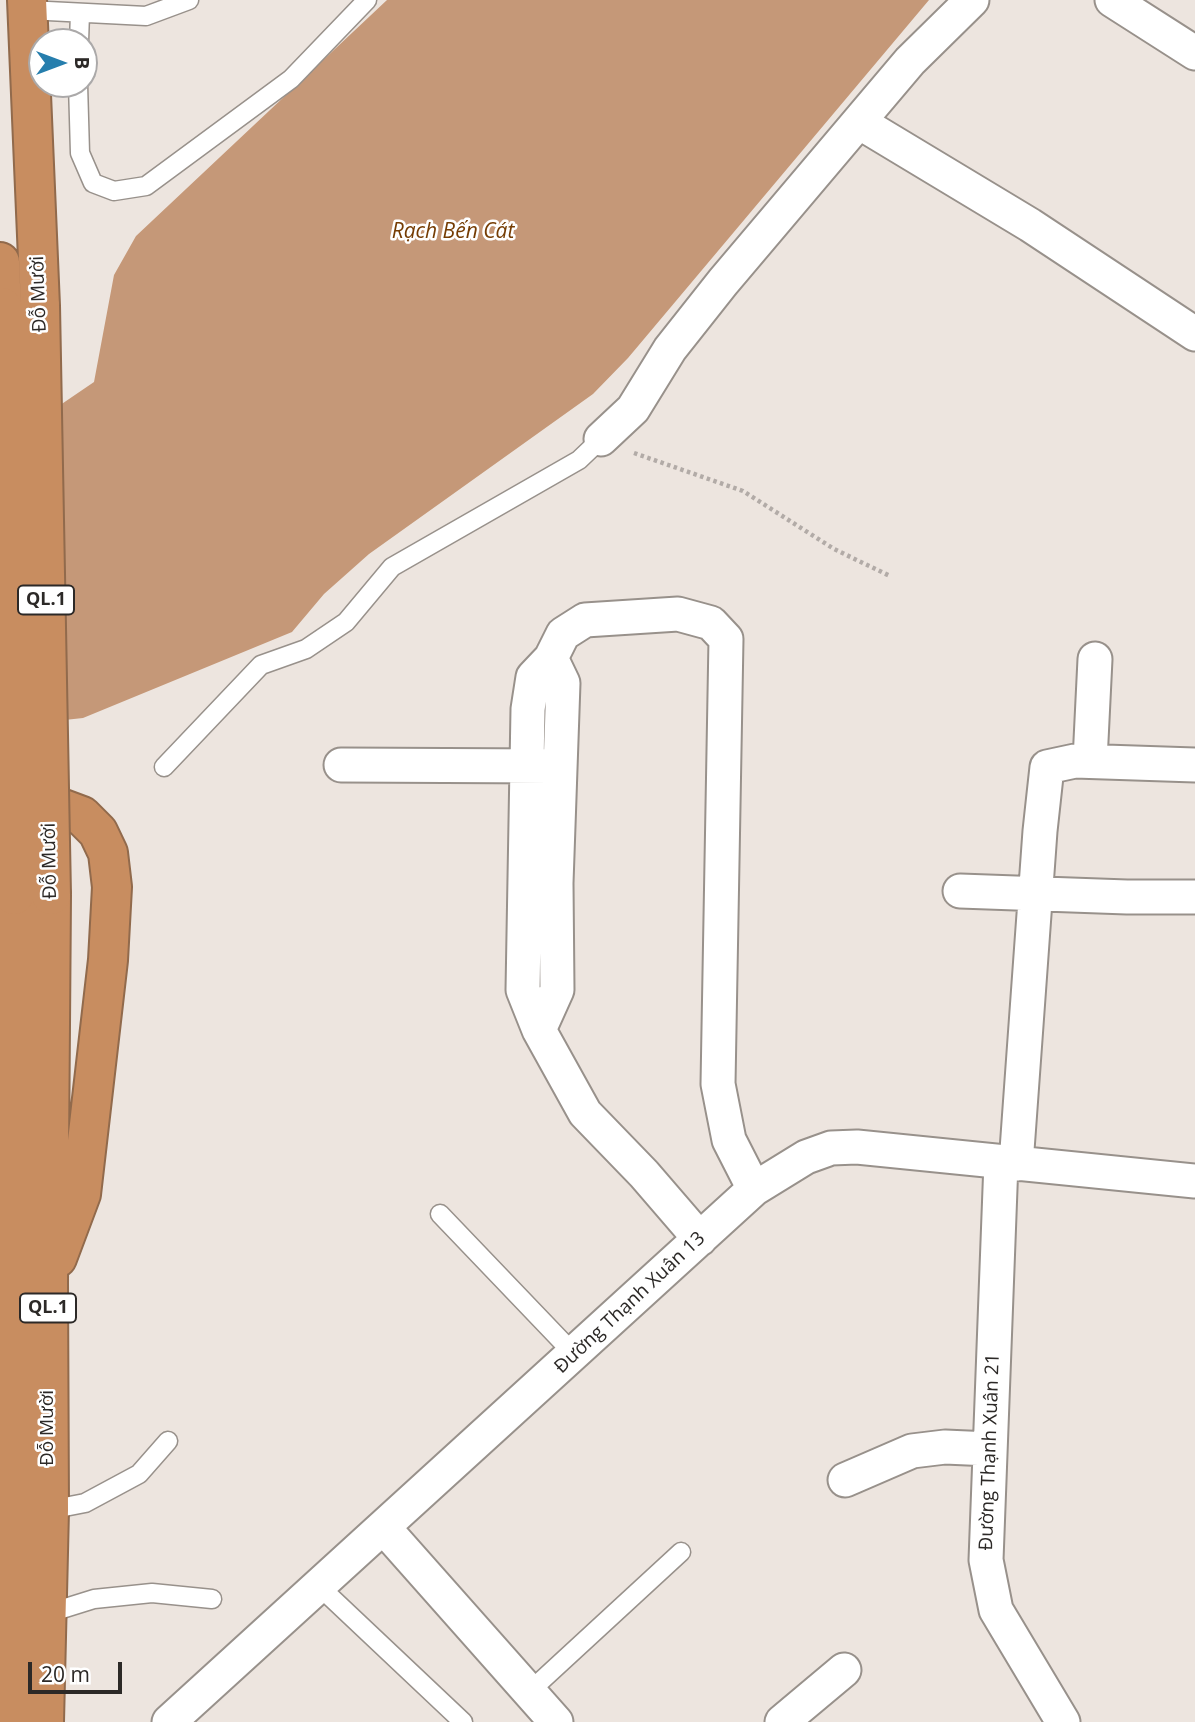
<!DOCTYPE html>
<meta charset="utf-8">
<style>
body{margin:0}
#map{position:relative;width:1195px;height:1722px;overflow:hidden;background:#ede5df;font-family:"Open Sans",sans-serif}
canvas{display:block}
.north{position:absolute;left:28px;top:28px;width:70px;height:70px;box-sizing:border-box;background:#fff;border:2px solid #aba9a9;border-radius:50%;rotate:90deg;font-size:19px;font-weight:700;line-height:28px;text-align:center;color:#2c2927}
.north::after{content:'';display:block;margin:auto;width:24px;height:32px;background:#267ead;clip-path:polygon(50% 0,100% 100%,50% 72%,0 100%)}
.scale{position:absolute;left:28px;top:1662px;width:94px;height:32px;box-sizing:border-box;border:4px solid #2c2927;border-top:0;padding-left:9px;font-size:21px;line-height:24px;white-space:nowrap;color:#2c2927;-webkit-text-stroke:5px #fff;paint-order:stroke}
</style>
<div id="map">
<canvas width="1195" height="1722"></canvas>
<div class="north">B</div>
<div class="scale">20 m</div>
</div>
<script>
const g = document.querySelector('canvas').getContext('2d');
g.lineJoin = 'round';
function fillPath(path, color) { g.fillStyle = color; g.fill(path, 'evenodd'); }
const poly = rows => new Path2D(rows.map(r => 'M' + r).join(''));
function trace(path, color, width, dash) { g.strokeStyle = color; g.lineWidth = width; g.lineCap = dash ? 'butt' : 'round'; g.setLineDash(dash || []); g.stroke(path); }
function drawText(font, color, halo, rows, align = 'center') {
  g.font = font + ' "Open Sans",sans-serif'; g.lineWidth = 5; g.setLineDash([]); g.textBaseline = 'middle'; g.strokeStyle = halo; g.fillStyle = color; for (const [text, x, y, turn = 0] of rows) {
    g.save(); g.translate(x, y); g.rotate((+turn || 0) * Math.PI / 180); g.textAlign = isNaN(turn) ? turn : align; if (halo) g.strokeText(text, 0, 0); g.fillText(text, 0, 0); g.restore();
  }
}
const water = poly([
 [387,0,929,0,628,358,593,394,369,554,324,594,292,632,83,718,0,727,0,446,94,382,114,275,136,236]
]);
const path = poly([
 [634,453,743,491,834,549,890,576]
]);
const lane = poly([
 [28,10,146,16,189,0],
 [79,42,80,13],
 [78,84,80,153,93,183,114,191,146,186,291,79,367,0],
 [164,767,261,665,306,649,346,622,392,567,579,460,601,439],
 [440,1214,574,1354],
 [49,1510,85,1503,139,1474,168,1441],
 [320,1587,463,1722],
 [46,1614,94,1599,152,1593,212,1599],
 [529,1692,681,1552]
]);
const street = poly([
 [1112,0,1195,53],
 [859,122,1030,225,1195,334],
 [601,439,633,409,670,349,723,282,910,61,972,0],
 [1090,761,1095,659],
 [341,765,550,766],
 [960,891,1127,897,1195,897],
 [539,1030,557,990,556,883,563,683,551,658],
 [1001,1162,986,1560,996,1610,1063,1722],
 [1016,1164,1040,831,1047,767,1075,761,1195,765],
 [700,1239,644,1174,585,1113,539,1030,523,990,528,709,533,677,551,658,563,634,585,620,678,614,711,623,726,639,718,1084,729,1140,754,1189],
 [845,1480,912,1451,945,1447,990,1449],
 [384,1528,556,1722],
 [169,1722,754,1189,806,1157,831,1148,857,1147,1195,1181],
 [782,1722,844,1670]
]);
const highway = poly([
 [27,0,40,306],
 [0,262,2,307],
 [18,798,31,797,82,816,98,832,108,853,112,887,108,960,81,1194,57,1258],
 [14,895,16,1722],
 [44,1722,49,1510,48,1283,51,895]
]);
const highwayBridge = poly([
 [40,306,51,895],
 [2,307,14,895]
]);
const shields = [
 [46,600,56],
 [48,1308,56]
];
const shieldNames = [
 ["QL.1",46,600],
 ["QL.1",48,1308]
];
const streetNames = [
 ["Đỗ Mười",39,294,-92],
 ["Đỗ Mười",50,861,-91],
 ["Đường Thạnh Xuân 13",630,1303,-43],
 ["Đỗ Mười",48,1428,-90],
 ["Đường Thạnh Xuân 21",990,1452,-88]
];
const waterNames = [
 ["Rạch Bến Cát",453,232]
];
fillPath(water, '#c59878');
trace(lane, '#98918b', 21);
trace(street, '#98918b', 37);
trace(highway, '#916a4c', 42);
trace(path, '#b2aba7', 4.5, [3.5, 3.5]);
trace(lane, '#fff', 18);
trace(street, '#fff', 33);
trace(highway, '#c88d60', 38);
trace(highwayBridge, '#916a4c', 42, []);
trace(highwayBridge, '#c88d60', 38);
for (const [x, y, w] of shields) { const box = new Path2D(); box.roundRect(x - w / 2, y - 14.5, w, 29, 5); g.fillStyle = '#fff'; g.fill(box); trace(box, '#2c2927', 2); }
drawText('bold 18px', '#2c2927', null, shieldNames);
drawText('19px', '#2c2927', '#fff', streetNames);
drawText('italic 21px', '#753c03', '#fff', waterNames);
</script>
